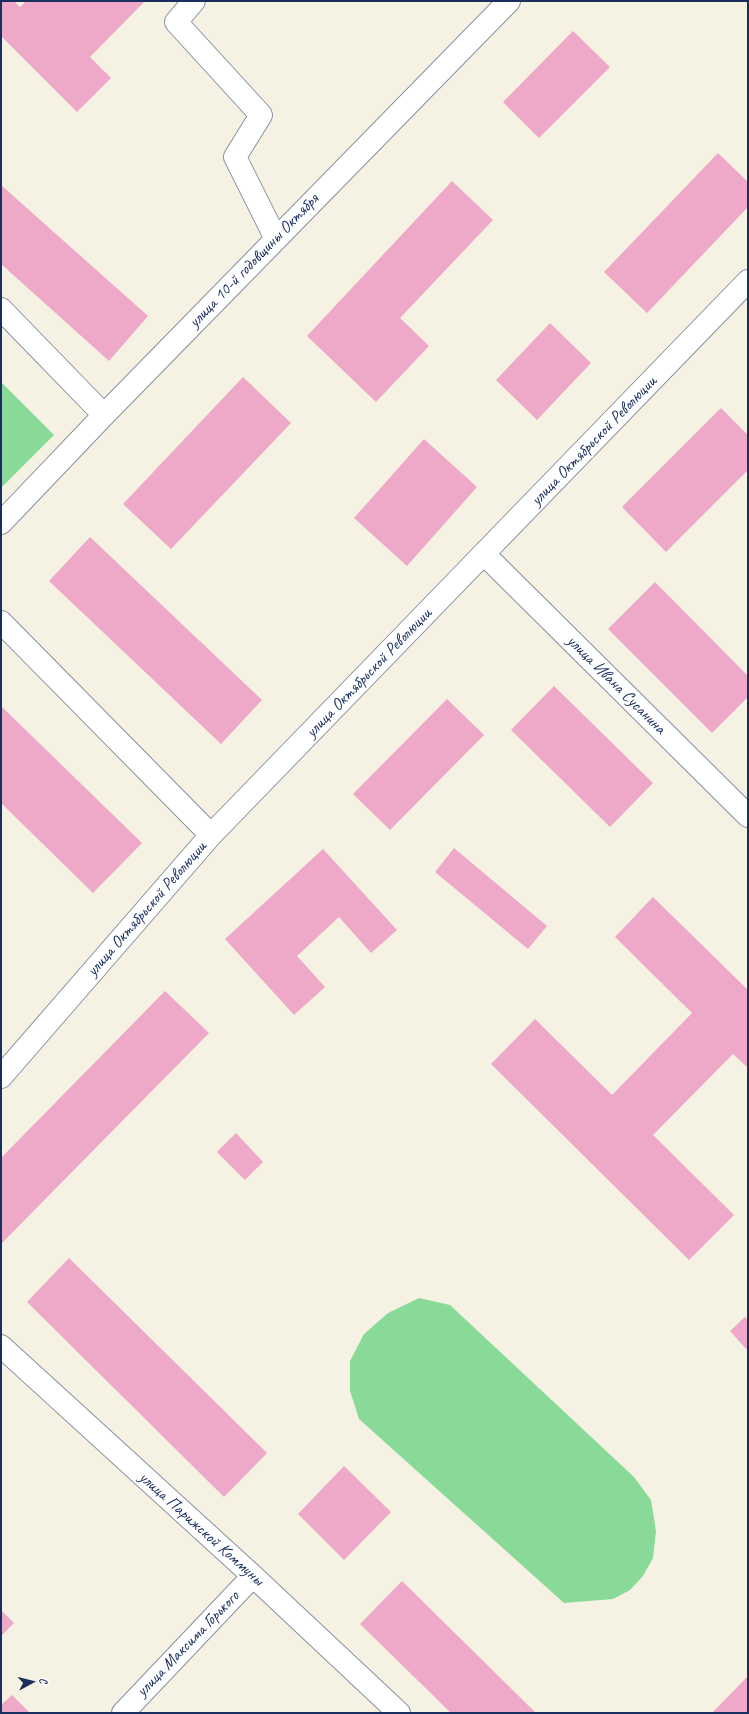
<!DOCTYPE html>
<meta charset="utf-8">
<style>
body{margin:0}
#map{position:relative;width:749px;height:1714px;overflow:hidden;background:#f6f2e3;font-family:Caveat,sans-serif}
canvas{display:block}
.frame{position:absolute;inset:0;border:2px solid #1b2f5e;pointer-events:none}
.north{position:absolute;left:12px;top:1662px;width:40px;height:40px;-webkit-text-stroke:3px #fff;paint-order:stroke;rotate:83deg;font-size:11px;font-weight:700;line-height:16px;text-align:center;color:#1b2f5e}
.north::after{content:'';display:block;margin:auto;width:14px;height:18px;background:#1b2f5e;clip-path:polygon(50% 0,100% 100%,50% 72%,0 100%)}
</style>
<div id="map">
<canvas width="749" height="1714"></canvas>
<div class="frame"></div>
<div class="north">С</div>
</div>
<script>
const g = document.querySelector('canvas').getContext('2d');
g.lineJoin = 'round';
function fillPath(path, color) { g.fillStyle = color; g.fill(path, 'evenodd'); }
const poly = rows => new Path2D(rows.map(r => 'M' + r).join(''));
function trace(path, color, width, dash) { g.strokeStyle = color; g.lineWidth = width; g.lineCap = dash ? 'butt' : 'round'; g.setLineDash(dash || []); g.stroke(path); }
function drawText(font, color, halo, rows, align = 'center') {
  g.font = font + ' Caveat,sans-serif'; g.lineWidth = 4; g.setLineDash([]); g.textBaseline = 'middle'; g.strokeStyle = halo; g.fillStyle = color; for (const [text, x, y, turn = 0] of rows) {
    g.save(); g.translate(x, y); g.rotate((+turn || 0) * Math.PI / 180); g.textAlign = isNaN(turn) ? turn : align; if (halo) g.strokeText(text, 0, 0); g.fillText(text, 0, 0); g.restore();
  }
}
const green = poly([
 [1,382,54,435,1,488],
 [419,1298,450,1305,634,1477,651,1500,656,1531,653,1558,643,1576,630,1590,613,1599,564,1603,359,1419,350,1391,350,1361,364,1334,388,1313]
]);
const building = poly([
 [1,1,14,1,20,7,26,1,145,1,90,57,111,78,77,112,1,36],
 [573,31,610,67,539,138,503,102],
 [718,153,748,182,748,207,647,313,604,272],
 [452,181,493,220,400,318,429,346,376,402,307,336],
 [1,185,148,316,109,361,1,264],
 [550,323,591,363,537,420,496,380],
 [243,377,291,423,171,549,123,504],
 [721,408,748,435,748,470,666,552,622,507],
 [424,439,477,487,407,566,354,518],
 [90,537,262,700,221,744,49,581],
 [655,582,748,676,748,697,712,733,608,629],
 [554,686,653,783,610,827,511,730],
 [447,699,484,735,390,830,353,794],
 [1,706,142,843,93,893,1,803],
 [454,848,547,926,528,949,435,872],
 [323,849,397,930,371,953,339,917,297,956,325,987,294,1015,225,939],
 [653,897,748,990,748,1068,733,1054,653,1135,734,1215,689,1260,491,1064,535,1019,612,1095,692,1013,615,937],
 [165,991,209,1033,1,1244,1,1158],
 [236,1133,263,1162,245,1180,217,1152],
 [69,1258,267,1453,224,1497,27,1302],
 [745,1317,748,1320,748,1351,730,1331],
 [344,1466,391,1512,344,1560,298,1514],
 [402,1581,536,1713,451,1713,360,1624],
 [1,1610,14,1623,1,1636],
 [748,1676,748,1713,712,1713],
 [12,1695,30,1713,1,1713,1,1705]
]);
const minor = poly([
 [194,1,176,22,261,115,235,157,276,239],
 [1,309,104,415],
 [1,523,104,415,509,1],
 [484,554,748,816],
 [1,622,211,835],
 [1,1077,211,835,748,281],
 [1,1346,253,1576,399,1713],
 [123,1713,253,1576]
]);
const streetNames = [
 ["улица 10-й годовщины Октября",254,261,-46],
 ["улица Октябрьской Революции",594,441,-46],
 ["улица Октябрьской Революции",369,673,-46],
 ["улица Ивана Сусанина",616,685,45],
 ["улица Октябрьской Революции",147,909,-49],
 ["улица Парижской Коммуны",201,1529,42],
 ["улица Максима Горького",188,1644,-46]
];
fillPath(green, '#89da99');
fillPath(building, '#eea8c8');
trace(minor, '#8890a0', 24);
trace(minor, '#fff', 22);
drawText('17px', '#1b2f5e', '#fff', streetNames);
</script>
